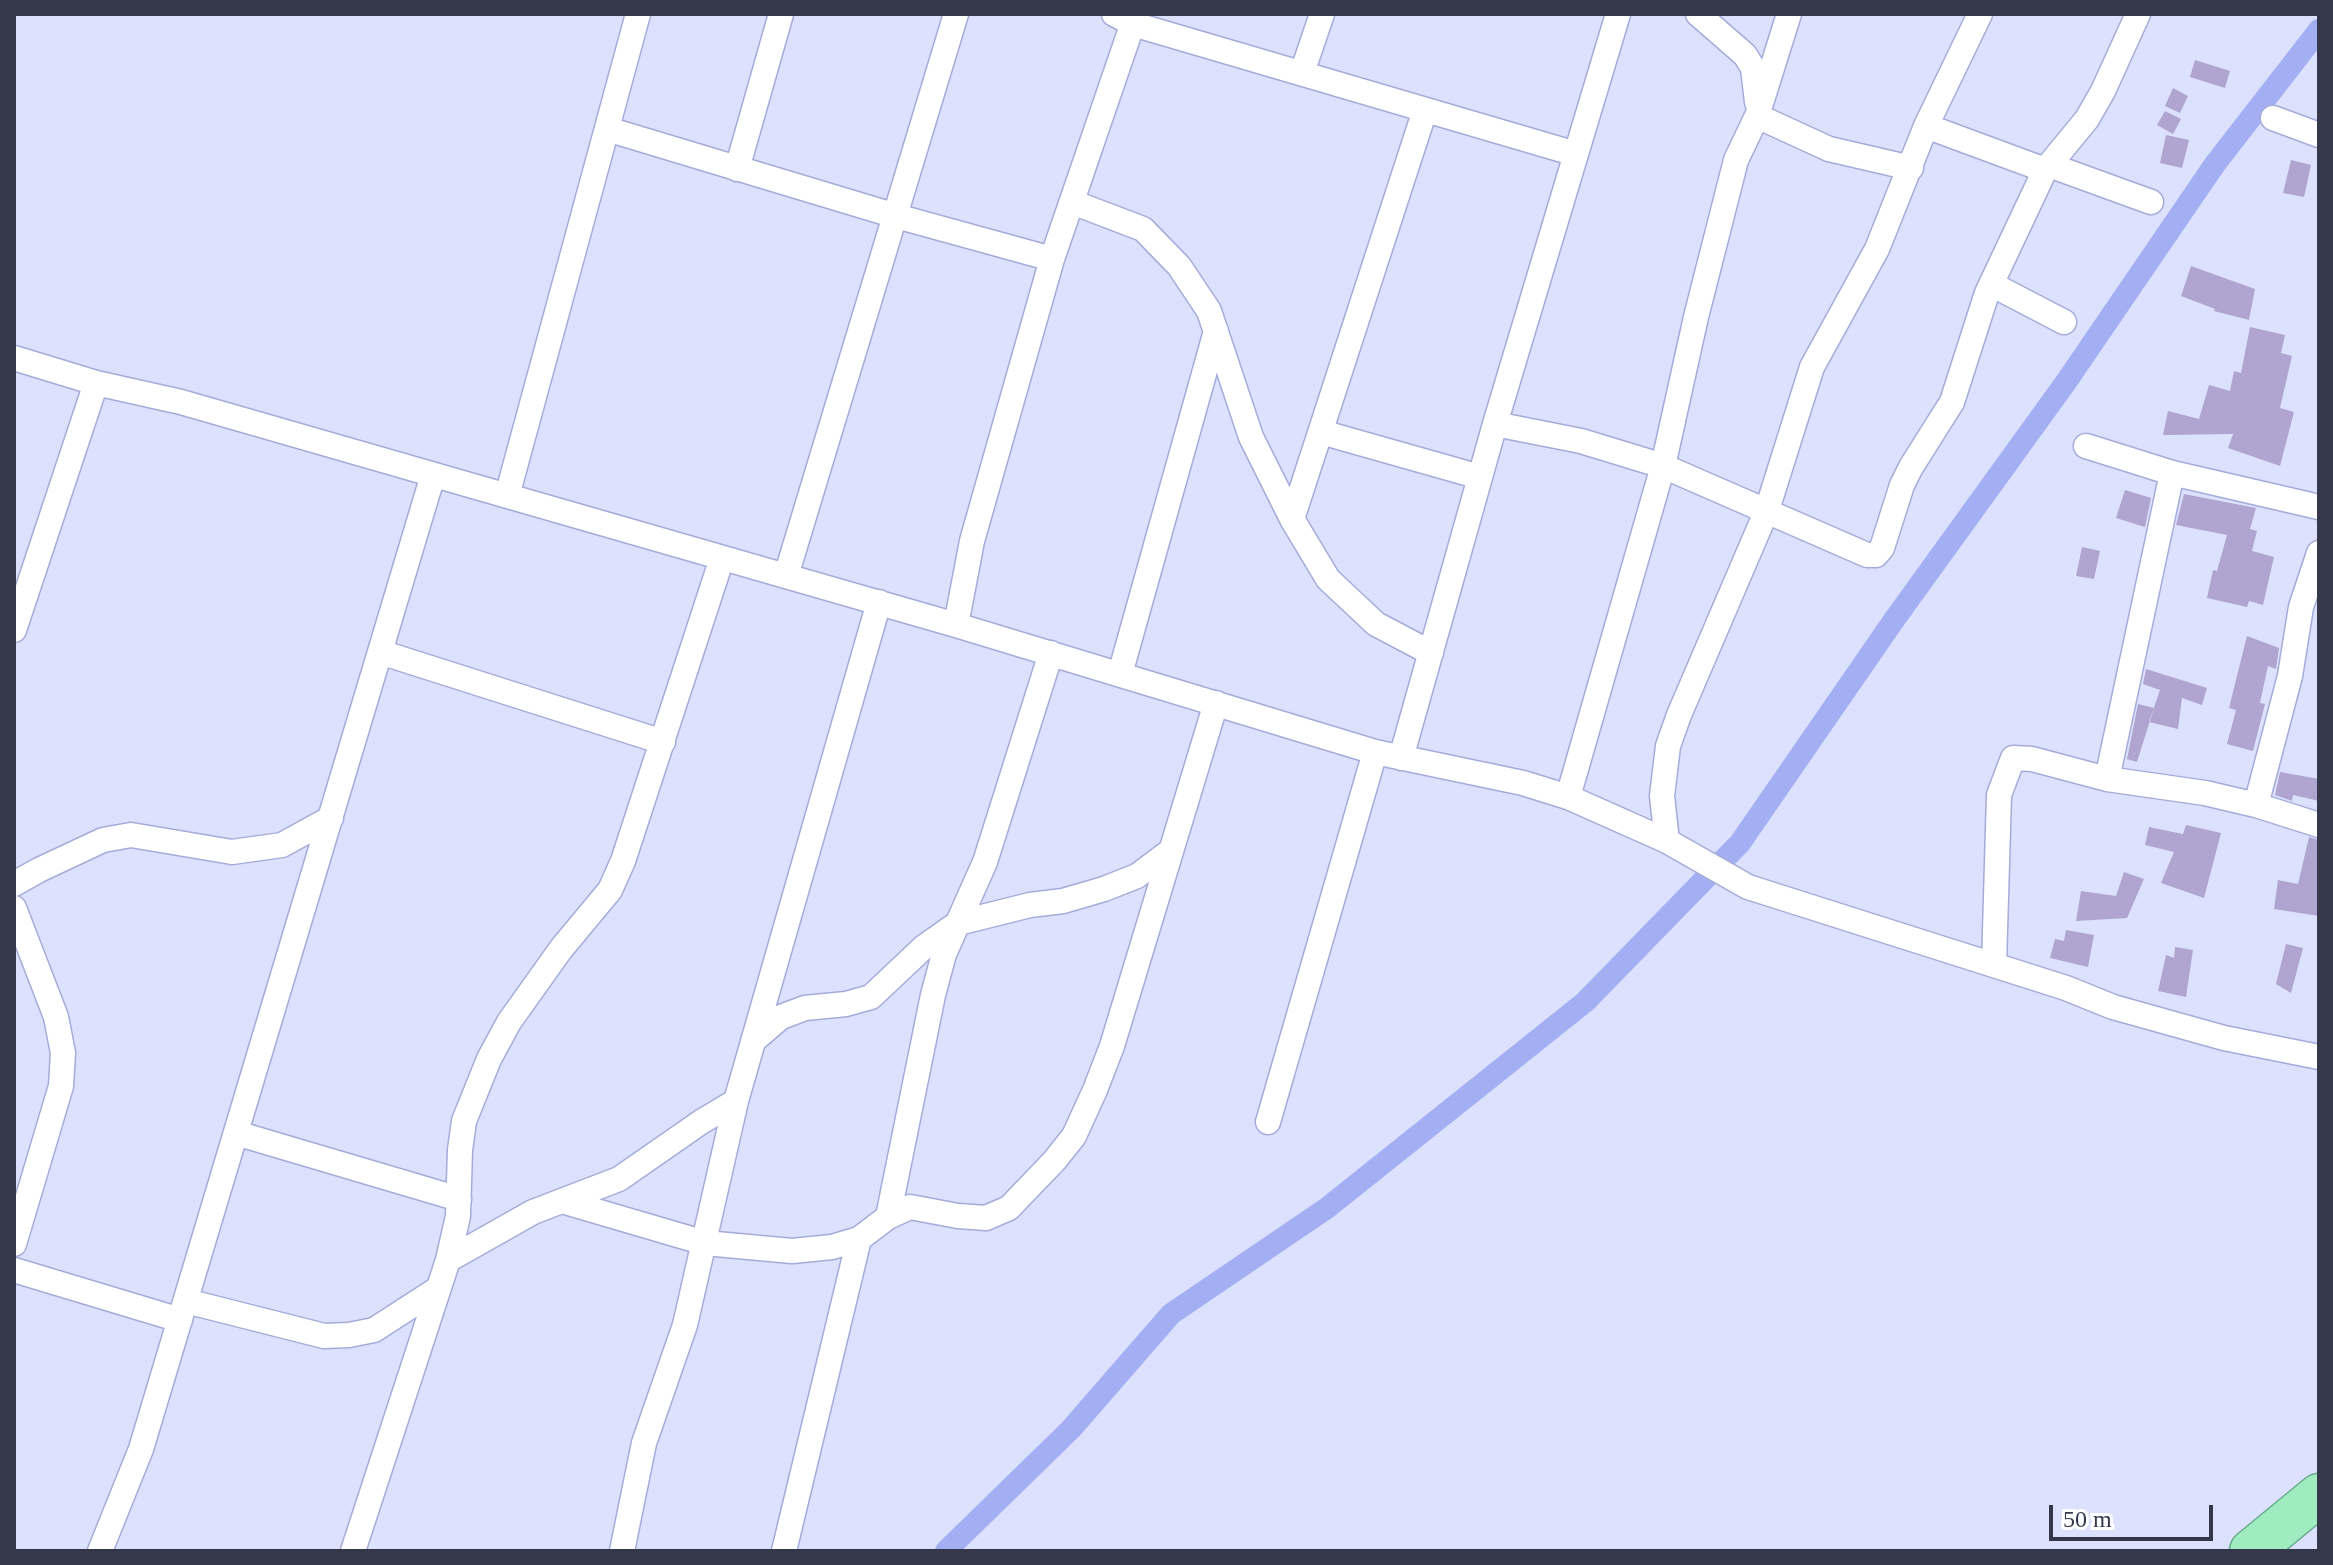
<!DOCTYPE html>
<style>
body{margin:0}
#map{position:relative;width:2333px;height:1565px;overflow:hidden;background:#dce1fe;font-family:Georgia,serif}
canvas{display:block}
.frame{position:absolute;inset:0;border:16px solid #35384b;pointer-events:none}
.scale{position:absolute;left:2049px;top:1505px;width:164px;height:36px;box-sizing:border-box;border:4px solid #35384b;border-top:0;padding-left:10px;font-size:24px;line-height:28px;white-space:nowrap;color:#35384b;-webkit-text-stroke:6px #fff;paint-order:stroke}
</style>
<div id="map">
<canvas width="2333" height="1565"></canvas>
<div class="frame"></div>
<div class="scale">50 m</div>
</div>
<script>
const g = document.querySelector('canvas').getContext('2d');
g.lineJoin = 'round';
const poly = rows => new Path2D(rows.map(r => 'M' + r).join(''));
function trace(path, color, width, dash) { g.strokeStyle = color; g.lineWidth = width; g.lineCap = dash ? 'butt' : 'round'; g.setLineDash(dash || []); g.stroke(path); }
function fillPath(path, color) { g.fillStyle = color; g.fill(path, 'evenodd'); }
const canal = poly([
 [946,1551,1071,1429,1171,1314,1327,1208,1585,1002,1740,843,1894,620,2066,382,2215,164,2319,30]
]);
const building = poly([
 [2195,60,2230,71,2225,88,2190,77],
 [2173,88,2188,96,2180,113,2165,106],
 [2165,111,2181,119,2173,134,2157,125],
 [2166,135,2189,140,2182,168,2160,163],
 [2291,160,2311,165,2304,197,2283,193],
 [2191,266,2255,289,2249,320,2214,311,2215,309,2181,296],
 [2250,327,2285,335,2281,353,2292,356,2280,408,2294,412,2280,466,2228,448,2233,434,2163,435,2168,411,2199,419,2209,385,2230,391,2234,371,2241,373],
 [2125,490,2151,498,2145,527,2116,518],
 [2184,494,2256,508,2250,529,2257,531,2252,551,2274,557,2263,605,2249,601,2247,607,2207,598,2213,570,2217,571,2227,535,2176,525],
 [2082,547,2100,551,2094,579,2076,576],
 [2247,636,2279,648,2276,669,2268,666,2260,703,2265,704,2253,751,2227,744,2236,710,2229,708],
 [2146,669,2207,688,2202,705,2182,698,2178,729,2149,722,2160,690,2143,684],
 [2138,704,2154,708,2137,762,2127,759],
 [2280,772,2319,779,2319,801,2293,795,2292,801,2275,795],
 [2186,825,2221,833,2204,898,2161,883,2174,852,2145,845,2149,827,2183,834],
 [2309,837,2319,840,2319,916,2274,909,2278,880,2298,884],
 [2124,872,2144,879,2127,918,2076,921,2081,891,2116,896],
 [2066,930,2094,935,2088,967,2050,958,2055,939,2064,941],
 [2286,944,2303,948,2291,993,2276,984],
 [2175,947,2193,950,2186,997,2158,991,2166,955,2174,958]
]);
const minor = poly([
 [1114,14,1133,24,1576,154],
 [1698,14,1745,55,1753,68,1757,102],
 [1302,73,1322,14],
 [1757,116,1829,149,1911,168],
 [2273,118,2319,135],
 [1926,126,2045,170],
 [607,129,896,216,1052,259],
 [2049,165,2151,202],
 [737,169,781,14],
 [1072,202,1143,229,1179,266,1209,311,1251,437,1292,519,1328,579,1376,624,1431,653],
 [1991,284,2064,322],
 [14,358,96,383,181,402,956,625,1375,752,1523,783,1568,797,1667,841,1748,887,2066,988,2113,1007,2224,1038,2319,1057],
 [1495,424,1581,441,1663,466,1867,555,1876,555,1882,548,1902,485,1911,467,1952,402,1987,293,2045,170,2087,119,2103,91,2138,14],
 [1321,432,1480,477],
 [2086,446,2172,473,2319,507],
 [507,496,638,14],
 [1292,519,1425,110],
 [786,576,956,14],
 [956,625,972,541,1052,259,1136,14],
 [14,630,96,383],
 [380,652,663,742],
 [1120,674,1216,331],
 [1401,758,1495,424,1618,14],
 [2107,779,2172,473],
 [1568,797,1663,466,1696,317,1736,160,1757,116,1789,14],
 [2256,805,2290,676,2301,607,2319,553],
 [1667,841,1662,796,1668,746,1679,715,1767,510,1812,367,1877,249,1926,126,1980,14],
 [14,884,39,870,103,840,131,835,232,852,282,845,331,818],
 [14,908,56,1017,63,1053,61,1086,14,1244],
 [1994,965,1999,795,2013,758,2032,759,2107,779,2205,793,2256,805,2319,825],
 [753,1041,781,1017,805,1008,846,1004,871,997,924,947,958,923,1030,905,1063,901,1104,889,1137,876,1169,852],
 [1268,1122,1375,752],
 [236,1133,459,1199],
 [562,1201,705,1243,792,1251,832,1247,859,1239,888,1217,910,1207,958,1216,986,1218,1009,1208,1055,1160,1074,1136,1095,1090,1112,1046,1216,703],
 [888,1217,933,995,944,954,985,862,1051,653],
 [448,1260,533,1212,619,1179,701,1122,736,1101],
 [14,1270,180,1320],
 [186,1301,324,1336,349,1335,374,1330,439,1288],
 [100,1551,141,1449,433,475],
 [353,1551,448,1260,458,1216,460,1150,464,1121,489,1059,509,1022,561,949,610,890,623,861,722,558],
 [622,1551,644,1443,685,1325,736,1101,879,602],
 [784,1551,859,1239]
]);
const trunk = poly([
 [2251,1551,2319,1495]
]);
trace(canal, '#a4aff3', 22);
fillPath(building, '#b0a4d1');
trace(minor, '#a4acd9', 27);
trace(trunk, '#6aaa8c', 45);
trace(minor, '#fff', 24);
trace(trunk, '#9eecbf', 42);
</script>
